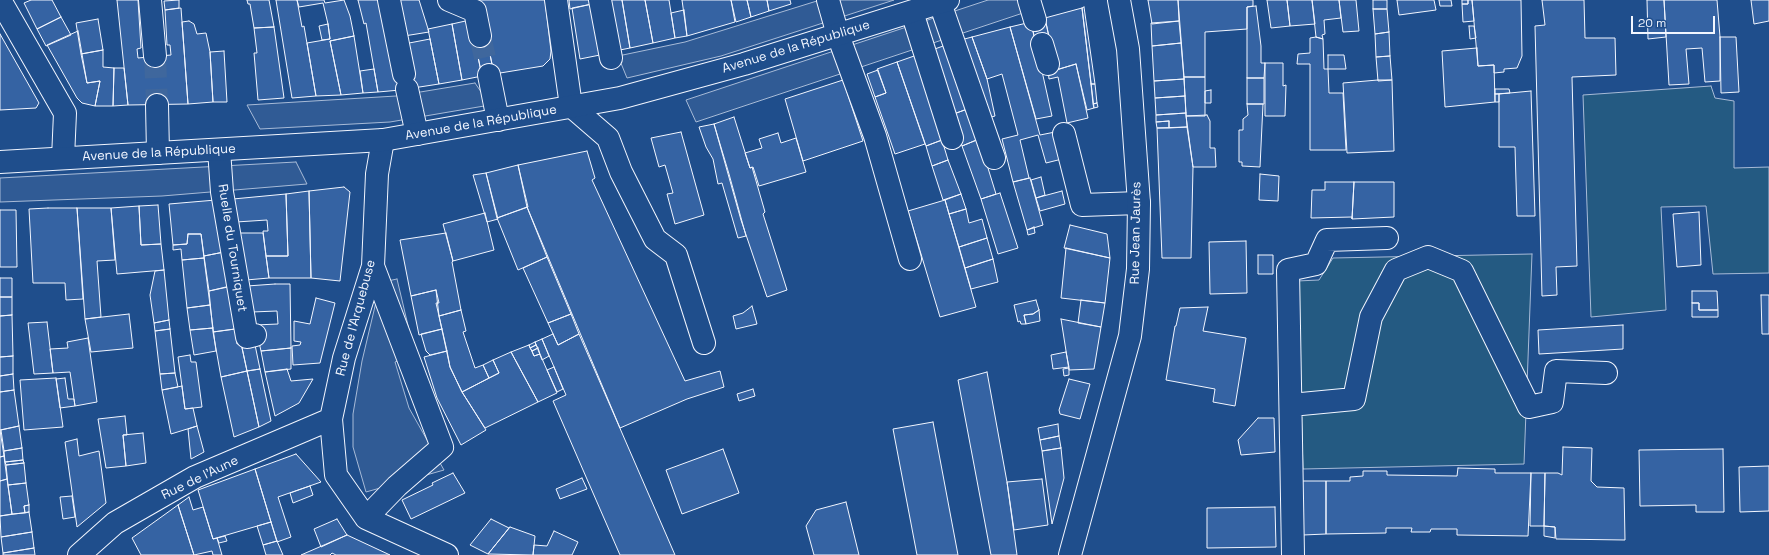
<!DOCTYPE html>
<meta charset="utf-8">
<style>
body{margin:0}
#map{position:relative;width:1769px;height:555px;overflow:hidden;background:#1f4e8c;font-family:"Space Grotesk",sans-serif}
canvas{display:block}
.scale{position:absolute;left:1631px;top:16px;width:84px;height:18px;box-sizing:border-box;border:2px solid #f2f6ff;border-top:0;padding-left:5px;font-size:12px;line-height:14px;white-space:nowrap;color:#f2f6ff;-webkit-text-stroke:3px #1f4e8c;paint-order:stroke}
</style>
<div id="map">
<canvas width="1769" height="555"></canvas>
<div class="scale">20 m</div>
</div>
<script>
const g = document.querySelector('canvas').getContext('2d');
g.lineJoin = 'round';
function fillPath(path, color) { g.fillStyle = color; g.fill(path, 'evenodd'); }
const poly = rows => new Path2D(rows.map(r => 'M' + r).join(''));
function trace(path, color, width, dash) { g.strokeStyle = color; g.lineWidth = width; g.lineCap = dash ? 'butt' : 'round'; g.setLineDash(dash || []); g.stroke(path); }
function drawText(font, color, halo, rows, align = 'center') {
  g.font = font + ' "Space Grotesk",sans-serif'; g.lineWidth = 3; g.setLineDash([]); g.textBaseline = 'middle'; g.strokeStyle = halo; g.fillStyle = color; for (const [text, x, y, turn = 0] of rows) {
    g.save(); g.translate(x, y); g.rotate((+turn || 0) * Math.PI / 180); g.textAlign = isNaN(turn) ? turn : align; if (halo) g.strokeText(text, 0, 0); g.fillText(text, 0, 0); g.restore();
  }
}
const green = poly([
 [1711,86,1715,98,1734,101,1734,168,1769,167,1769,273,1713,274,1706,206,1661,207,1666,310,1591,317,1583,95,1711,86],
 [1532,254,1524,464,1303,469,1297,281,1319,280,1333,258,1532,254]
]);
const parking = poly([
 [820,0,894,0,721,56,627,78,618,56,685,42,820,0],
 [988,0,1019,0,1026,12,696,122,686,100,988,0],
 [475,83,490,105,390,122,260,129,247,105,396,96,475,83],
 [296,162,307,184,162,196,0,202,0,178,296,162],
 [397,279,415,355,395,362,409,408,444,470,366,492,353,447,353,414,362,361,376,302,383,282,397,279]
]);
const building = poly([
 [31,0,52,0,61,17,37,29,24,3,31,0],
 [117,0,138,0,141,48,137,49,138,58,171,55,170,45,167,45,165,10,181,8,188,104,128,105,117,0],
 [179,0,179,8,165,10,164,1,179,0],
 [247,0,269,0,274,27,254,28,250,4,248,4,247,0],
 [276,0,297,0,302,27,304,26,316,96,292,98,276,0],
 [297,0,324,0,325,3,344,0,350,16,354,36,330,41,341,95,316,96,307,43,330,39,328,24,323,3,299,7,297,0],
 [358,0,384,0,400,90,378,92,366,23,364,24,358,0],
 [396,0,419,0,429,32,404,36,396,0],
 [479,0,545,0,551,51,550,59,543,66,494,74,479,0],
 [569,0,591,0,592,4,570,9,569,0],
 [607,0,622,0,630,48,615,51,607,0],
 [622,0,645,0,653,43,630,48,622,0],
 [645,0,669,0,675,38,653,43,645,0],
 [682,0,731,0,735,22,687,36,682,0],
 [731,0,747,0,751,17,736,22,731,0],
 [747,0,767,0,769,11,751,17,747,0],
 [767,0,790,0,791,4,769,11,767,0],
 [1148,0,1178,0,1179,21,1152,24,1148,0],
 [1178,0,1253,0,1253,6,1247,7,1247,29,1205,32,1205,77,1184,77,1178,0],
 [1267,0,1287,0,1290,26,1271,28,1267,0],
 [1287,0,1312,0,1315,24,1290,26,1287,0],
 [1312,0,1339,0,1341,18,1324,20,1325,34,1322,35,1323,39,1316,37,1312,0],
 [1339,0,1356,0,1359,31,1343,32,1339,0],
 [1373,0,1387,0,1387,9,1373,9,1373,0],
 [1397,0,1434,0,1436,10,1399,15,1397,0],
 [1439,0,1451,0,1452,6,1440,6,1439,0],
 [1462,0,1468,0,1468,4,1462,4,1462,0],
 [1468,0,1472,0,1474,21,1463,22,1462,4,1468,4,1468,0],
 [1472,0,1521,0,1522,56,1517,68,1504,69,1504,72,1494,73,1494,65,1478,66,1472,0],
 [1542,0,1584,0,1585,38,1615,38,1616,75,1572,77,1577,266,1556,267,1557,295,1542,296,1535,26,1545,25,1542,0],
 [1647,0,1664,0,1666,37,1648,39,1647,0],
 [1664,0,1717,0,1720,37,1720,81,1705,82,1702,48,1686,49,1689,84,1669,85,1664,0],
 [1751,0,1769,0,1769,21,1754,24,1751,0],
 [592,4,605,54,580,59,572,8,592,4],
 [1256,6,1261,46,1261,63,1265,63,1264,78,1247,78,1247,7,1256,6],
 [1084,7,1095,84,1091,84,1082,8,1084,7],
 [1082,8,1094,108,1087,110,1076,64,1056,70,1045,18,1082,8],
 [1373,9,1387,9,1389,32,1375,34,1373,9],
 [684,10,687,36,675,38,671,13,684,10],
 [61,17,71,35,46,46,37,29,61,17],
 [1045,18,1050,42,1036,46,1031,22,1045,18],
 [98,19,103,50,81,54,76,23,98,19],
 [470,20,482,76,462,80,452,24,470,20],
 [189,21,194,24,197,34,206,33,210,52,213,102,188,104,182,22,189,21],
 [1179,21,1181,43,1152,46,1151,23,1179,21],
 [1031,22,1052,116,1036,119,1010,27,1031,22],
 [328,24,330,39,322,40,319,26,328,24],
 [452,24,462,80,439,84,428,29,452,24],
 [1469,26,1474,26,1476,38,1470,39,1469,26],
 [274,27,284,98,258,100,254,53,257,53,254,28,274,27],
 [1010,27,1040,135,1055,132,1062,159,1046,163,1038,135,1020,140,1029,178,1013,182,1002,139,1018,135,1002,74,987,79,972,37,1010,27],
 [78,31,87,83,100,81,95,106,82,103,77,98,47,45,78,31],
 [1389,32,1390,56,1376,57,1375,34,1389,32],
 [0,34,39,103,36,108,0,110,0,34],
 [486,35,494,74,482,76,474,37,486,35],
 [354,36,363,93,341,95,330,41,354,36],
 [972,37,987,79,995,116,984,119,957,41,972,37],
 [1316,37,1323,39,1324,69,1328,69,1329,93,1343,93,1346,150,1310,150,1310,64,1297,64,1298,54,1310,53,1310,38,1316,37],
 [1720,37,1736,37,1739,92,1721,93,1720,37],
 [430,39,439,84,413,88,404,44,430,39],
 [1181,43,1184,79,1154,81,1152,46,1181,43],
 [949,44,970,108,951,115,929,51,949,44],
 [1477,48,1478,66,1494,65,1495,102,1445,107,1442,51,1477,48],
 [103,50,103,67,114,68,113,106,95,106,100,81,87,83,81,54,103,50],
 [224,51,227,102,213,102,210,52,224,51],
 [917,55,942,140,926,146,897,62,917,55],
 [1328,55,1344,55,1346,69,1328,69,1328,55],
 [1390,56,1392,80,1378,81,1376,57,1390,56],
 [897,62,925,144,895,154,875,97,886,93,877,69,897,62],
 [1265,63,1283,63,1283,86,1286,85,1285,116,1265,116,1265,63],
 [1076,64,1088,118,1067,123,1058,77,1049,79,1048,70,1056,70,1076,64],
 [114,68,124,68,128,105,113,106,114,68],
 [374,69,378,92,363,93,360,71,374,69],
 [878,70,886,93,875,97,867,74,878,70],
 [1184,77,1205,77,1205,116,1186,116,1184,77],
 [1247,78,1264,78,1264,104,1247,104,1247,78],
 [1184,79,1185,96,1155,98,1154,81,1184,79],
 [843,80,863,141,803,161,785,99,843,80],
 [1378,80,1392,80,1394,151,1347,153,1343,83,1378,80],
 [1091,84,1095,84,1097,103,1093,104,1091,84],
 [1495,89,1509,89,1510,93,1495,94,1495,89],
 [1211,90,1211,103,1205,103,1205,91,1211,90],
 [1531,91,1535,216,1517,216,1515,147,1499,147,1499,94,1531,91],
 [1495,94,1499,94,1499,102,1495,102,1495,94],
 [1185,96,1186,113,1156,115,1155,98,1185,96],
 [1097,103,1098,107,1094,108,1093,104,1097,103],
 [1247,104,1263,104,1260,167,1242,166,1242,162,1239,162,1239,130,1243,130,1243,119,1248,115,1247,104],
 [970,108,979,139,962,146,951,115,970,108],
 [1186,113,1187,127,1169,128,1169,121,1156,122,1156,115,1186,113],
 [1207,115,1210,121,1210,148,1215,148,1216,167,1193,167,1186,116,1207,115],
 [734,117,750,168,752,167,765,212,763,214,787,290,767,297,741,220,714,124,734,117],
 [1169,121,1169,128,1157,128,1156,122,1169,121],
 [714,124,729,174,746,236,738,238,722,183,718,184,713,159,706,147,699,127,714,124],
 [1187,127,1193,167,1191,258,1162,258,1157,128,1187,127],
 [681,132,704,215,675,224,667,194,673,193,665,165,659,167,651,138,681,132],
 [778,133,781,143,796,138,806,172,759,186,753,167,750,168,745,153,762,148,759,139,778,133],
 [979,139,996,194,981,199,962,146,979,139],
 [942,140,948,160,932,166,926,146,942,140],
 [587,151,595,178,592,180,685,381,720,371,724,387,687,399,620,428,527,207,518,165,587,151],
 [948,160,961,194,943,200,932,166,948,160],
 [518,165,528,207,497,218,486,173,518,165],
 [486,173,498,219,487,222,473,175,486,173],
 [1260,174,1279,176,1278,201,1259,200,1260,174],
 [1041,177,1045,195,1036,198,1031,180,1041,177],
 [1030,178,1043,225,1027,230,1013,182,1030,178],
 [1325,182,1354,182,1352,219,1352,217,1311,218,1312,190,1325,190,1325,182],
 [1354,182,1394,182,1394,217,1352,219,1354,182],
 [344,187,350,192,340,281,311,278,309,191,344,187],
 [309,191,311,278,269,278,266,256,288,256,286,194,309,191],
 [1062,191,1065,204,1040,211,1036,198,1062,191],
 [1000,193,1018,248,998,254,981,199,1000,193],
 [286,194,288,256,266,256,263,231,268,231,267,220,236,222,233,199,286,194],
 [961,194,966,209,949,214,945,200,961,194],
 [216,200,224,252,204,256,201,234,188,234,187,244,173,245,169,204,216,200],
 [945,200,976,307,940,317,908,211,945,200],
 [158,205,161,244,141,245,139,206,158,205],
 [139,206,141,245,161,244,164,270,117,274,111,208,139,206],
 [527,207,547,257,518,270,497,218,527,207],
 [48,208,77,208,83,299,66,300,65,283,33,283,29,209,48,208],
 [77,208,111,208,115,260,97,261,101,317,85,319,77,208],
 [966,209,969,223,982,219,987,238,959,247,949,214,966,209],
 [0,210,16,210,17,267,0,267,0,210],
 [1699,212,1701,265,1677,267,1673,214,1699,212],
 [485,213,494,250,453,261,443,224,485,213],
 [1070,225,1107,234,1110,258,1064,248,1070,225],
 [1034,227,1035,233,1028,235,1027,230,1034,227],
 [238,233,263,233,269,278,246,280,238,233],
 [446,233,453,261,452,262,461,310,439,316,436,290,411,296,400,240,446,233],
 [188,234,201,234,204,258,182,260,181,249,173,250,173,245,187,244,188,234],
 [987,238,993,259,965,268,959,247,987,238],
 [1246,241,1247,293,1210,294,1209,242,1246,241],
 [1066,248,1110,258,1105,303,1061,298,1066,248],
 [224,252,230,286,209,291,204,256,224,252],
 [1258,255,1273,255,1273,274,1258,274,1258,255],
 [547,257,571,314,548,323,523,268,547,257],
 [204,258,210,305,187,308,182,260,204,258],
 [993,259,998,282,971,289,965,268,993,259],
 [164,270,169,320,154,323,150,295,155,271,164,270],
 [0,278,12,278,12,297,0,297,0,278],
 [275,284,290,284,291,348,261,351,255,325,278,324,277,311,252,312,247,286,275,284],
 [228,287,235,329,213,332,209,291,228,287],
 [436,290,439,303,436,303,442,329,419,335,411,296,436,290],
 [1692,291,1717,291,1718,310,1699,310,1699,303,1692,303,1692,291],
 [1761,295,1769,295,1769,334,1762,334,1761,295],
 [0,297,12,297,12,315,0,316,0,297],
 [316,298,335,303,320,363,293,365,292,346,300,345,301,342,294,341,294,321,310,324,316,298],
 [1036,300,1039,310,1033,314,1024,315,1026,324,1021,324,1020,321,1018,322,1014,305,1036,300],
 [1081,300,1105,303,1101,327,1078,323,1081,300],
 [1692,303,1699,303,1699,310,1718,310,1718,317,1692,317,1692,303],
 [210,305,213,328,190,330,187,308,210,305],
 [752,306,757,324,736,329,733,316,743,313,752,306],
 [1208,307,1203,331,1246,338,1235,406,1213,402,1215,389,1166,380,1175,326,1176,326,1180,308,1208,307],
 [461,310,466,331,463,332,475,368,483,365,489,378,462,392,450,367,439,316,461,310],
 [1039,310,1040,321,1026,324,1024,315,1033,314,1039,310],
 [129,314,133,348,91,352,85,319,129,314],
 [571,314,579,334,558,345,548,323,571,314],
 [12,315,13,356,0,357,0,316,12,315],
 [1061,319,1101,327,1094,369,1069,370,1061,319],
 [169,320,170,329,155,331,154,323,169,320],
 [47,322,53,373,34,374,28,323,47,322],
 [1623,325,1623,349,1539,354,1538,330,1623,325],
 [213,328,216,351,194,355,190,330,213,328],
 [170,329,175,373,160,374,155,331,170,329],
 [235,329,237,344,241,343,247,371,221,377,213,332,235,329],
 [442,329,447,351,430,355,426,351,421,334,442,329],
 [553,334,558,345,579,334,675,555,620,555,553,401,566,395,542,339,553,334],
 [88,338,97,402,75,406,70,372,53,373,50,349,68,348,67,342,88,338],
 [542,339,549,356,542,360,535,342,542,339],
 [254,340,260,369,247,371,241,343,254,340],
 [535,342,536,345,530,348,529,345,535,342],
 [529,345,534,356,540,354,557,393,538,402,511,352,529,345],
 [536,345,538,348,532,351,530,348,536,345],
 [291,348,291,369,265,372,261,351,291,348],
 [538,348,540,354,534,356,532,351,538,348],
 [447,351,450,367,462,392,486,430,461,445,437,398,424,357,447,351],
 [511,352,538,402,485,428,462,392,499,373,493,360,511,352],
 [1066,352,1069,367,1053,369,1051,355,1066,352],
 [190,355,191,362,196,362,202,407,185,409,178,357,190,355],
 [13,356,13,374,0,376,0,357,13,356],
 [493,360,499,373,489,378,483,365,493,360],
 [554,367,563,389,557,392,547,370,554,367],
 [1069,368,1069,375,1064,376,1063,369,1069,368],
 [260,369,271,421,259,427,247,371,260,369],
 [287,369,291,381,313,379,299,403,275,416,265,372,287,369],
 [247,371,259,427,234,437,221,377,247,371],
 [987,372,1007,482,1017,555,991,555,958,380,987,372],
 [175,373,178,387,162,390,160,374,175,373],
 [13,374,14,390,0,392,0,376,13,374],
 [56,378,63,427,24,430,20,380,56,378],
 [65,378,68,399,74,399,75,406,60,408,56,379,65,378],
 [1069,379,1090,384,1080,419,1060,414,1059,410,1069,379],
 [182,386,185,409,193,408,197,426,171,434,162,390,182,386],
 [753,389,755,396,739,401,737,394,753,389],
 [14,390,19,426,0,430,0,392,14,390],
 [125,416,127,435,123,435,126,466,106,468,98,419,125,416],
 [1258,418,1274,418,1275,452,1241,455,1238,440,1258,418],
 [933,422,958,555,917,555,893,429,933,422],
 [1058,424,1059,436,1040,440,1038,428,1058,424],
 [19,426,22,448,4,451,1,430,19,426],
 [197,426,204,452,191,459,188,429,197,426],
 [0,430,4,456,0,457,0,430],
 [143,433,146,463,126,466,123,435,143,433],
 [1059,436,1061,448,1042,451,1040,440,1059,436],
 [77,439,79,456,99,451,106,503,77,527,65,442,77,439],
 [1563,447,1592,448,1591,481,1597,487,1624,488,1625,540,1556,539,1555,527,1544,526,1545,473,1558,473,1562,475,1563,447],
 [22,448,23,460,5,462,4,451,22,448],
 [1061,448,1064,478,1052,524,1042,451,1061,448],
 [723,449,739,493,682,514,666,470,723,449],
 [1723,449,1724,512,1696,512,1696,505,1640,506,1639,450,1723,449],
 [296,454,321,482,278,497,291,537,277,542,255,469,296,454],
 [4,456,7,479,0,481,0,457,4,456],
 [23,460,24,463,6,465,5,462,23,460],
 [24,463,26,483,8,485,6,465,24,463],
 [1769,466,1769,511,1740,512,1739,467,1769,466],
 [1458,468,1495,469,1495,473,1531,473,1528,536,1457,535,1457,529,1431,529,1430,532,1411,532,1412,528,1386,528,1386,533,1326,534,1326,481,1350,481,1350,477,1363,476,1363,471,1387,471,1387,475,1457,476,1458,468],
 [255,469,271,522,213,539,198,490,255,469],
 [453,473,465,493,411,519,402,500,433,485,432,483,453,473],
 [1531,473,1545,473,1544,526,1530,526,1531,473],
 [582,478,587,489,560,499,556,489,582,478],
 [7,479,12,514,0,516,0,481,7,479],
 [1042,479,1048,525,1014,530,1007,482,1042,479],
 [1302,481,1326,481,1326,534,1303,535,1302,481],
 [26,483,29,505,24,506,25,513,12,514,8,485,26,483],
 [310,486,313,495,293,503,290,493,310,486],
 [72,496,75,517,63,519,60,497,72,496],
 [189,497,193,510,203,507,213,539,217,538,222,555,213,555,212,551,194,555,178,505,189,497],
 [846,502,859,555,814,555,806,526,816,510,846,502],
 [29,505,29,512,25,513,24,506,29,505],
 [178,505,194,555,141,555,132,538,178,505],
 [1275,507,1276,547,1207,548,1207,508,1275,507],
 [29,512,32,532,1,537,0,516,29,512],
 [337,519,347,535,321,547,314,529,337,519],
 [491,519,509,528,488,554,470,545,491,519],
 [271,522,277,541,263,545,257,526,271,522],
 [1544,526,1555,527,1555,538,1544,536,1544,526],
 [510,527,535,536,533,555,488,554,510,527],
 [554,531,578,542,572,555,533,555,534,545,547,546,554,531],
 [32,532,34,548,3,553,1,537,32,532],
 [347,535,390,555,336,555,332,553,330,555,301,555,347,535],
 [225,536,227,541,219,543,217,538,225,536],
 [277,541,283,555,266,555,263,545,277,541],
 [34,548,35,555,3,555,3,553,34,548]
]);
const minorTunnel = poly([
 [480,36,489,75],
 [155,56,157,105]
]);
const minor = poly([
 [0,0,65,113,63,158],
 [150,0,155,56],
 [389,0,404,74],
 [449,0,475,11,480,36],
 [556,0,571,106,608,138,621,172,655,239,676,255,704,343],
 [600,0,611,58],
 [828,0,838,35,875,136,910,259],
 [1029,0,1035,20],
 [940,3,994,158],
 [912,12,952,138],
 [1042,44,1048,64],
 [489,75,498,120],
 [407,89,417,134],
 [157,105,158,153],
 [1064,134,1082,205,1139,203],
 [383,140,377,174,373,266,344,358,331,419,336,475,366,518,447,555],
 [219,150,222,192,247,337,255,335],
 [1291,405,1354,399,1371,317,1396,270,1428,257,1462,271,1529,407,1552,402,1556,371,1606,373],
 [366,518,397,486,442,447,373,266],
 [79,555,115,523,195,477,331,419],
 [1293,555,1288,270,1316,264,1327,240,1387,238]
]);
const major = poly([
 [0,162,383,140,417,134,620,98,744,64,948,0],
 [1070,555,1130,336,1138,269,1139,203,1128,49,1119,0]
]);
const streetNames = [
 ["Avenue de la République",796,47,-17],
 ["Avenue de la République",481,123,-10],
 ["Avenue de la République",159,153,-3],
 ["Rue Jean Jaurès",1136,233,-89],
 ["Ruelle du Tourniquet",232,248,81],
 ["Rue de l'Arquebuse",356,318,-75],
 ["Rue de l'Aune",200,478,-26]
];
fillPath(green, '#245a82');
trace(green, '#a8bbd7', 1);
fillPath(parking, '#305b95');
trace(parking, '#a8bbd7', 1);
fillPath(building, '#3563a3');
trace(building, '#f2f6ff', 1);
trace(minorTunnel, '#3f679d', 22, [22, 11]);
trace(minor, '#f2f6ff', 24);
trace(major, '#f2f6ff', 24);
trace(minor, '#1f4e8c', 22);
trace(major, '#1f4e8c', 22);
drawText('13px', '#f2f6ff', '#1f4e8c', streetNames);
</script>
